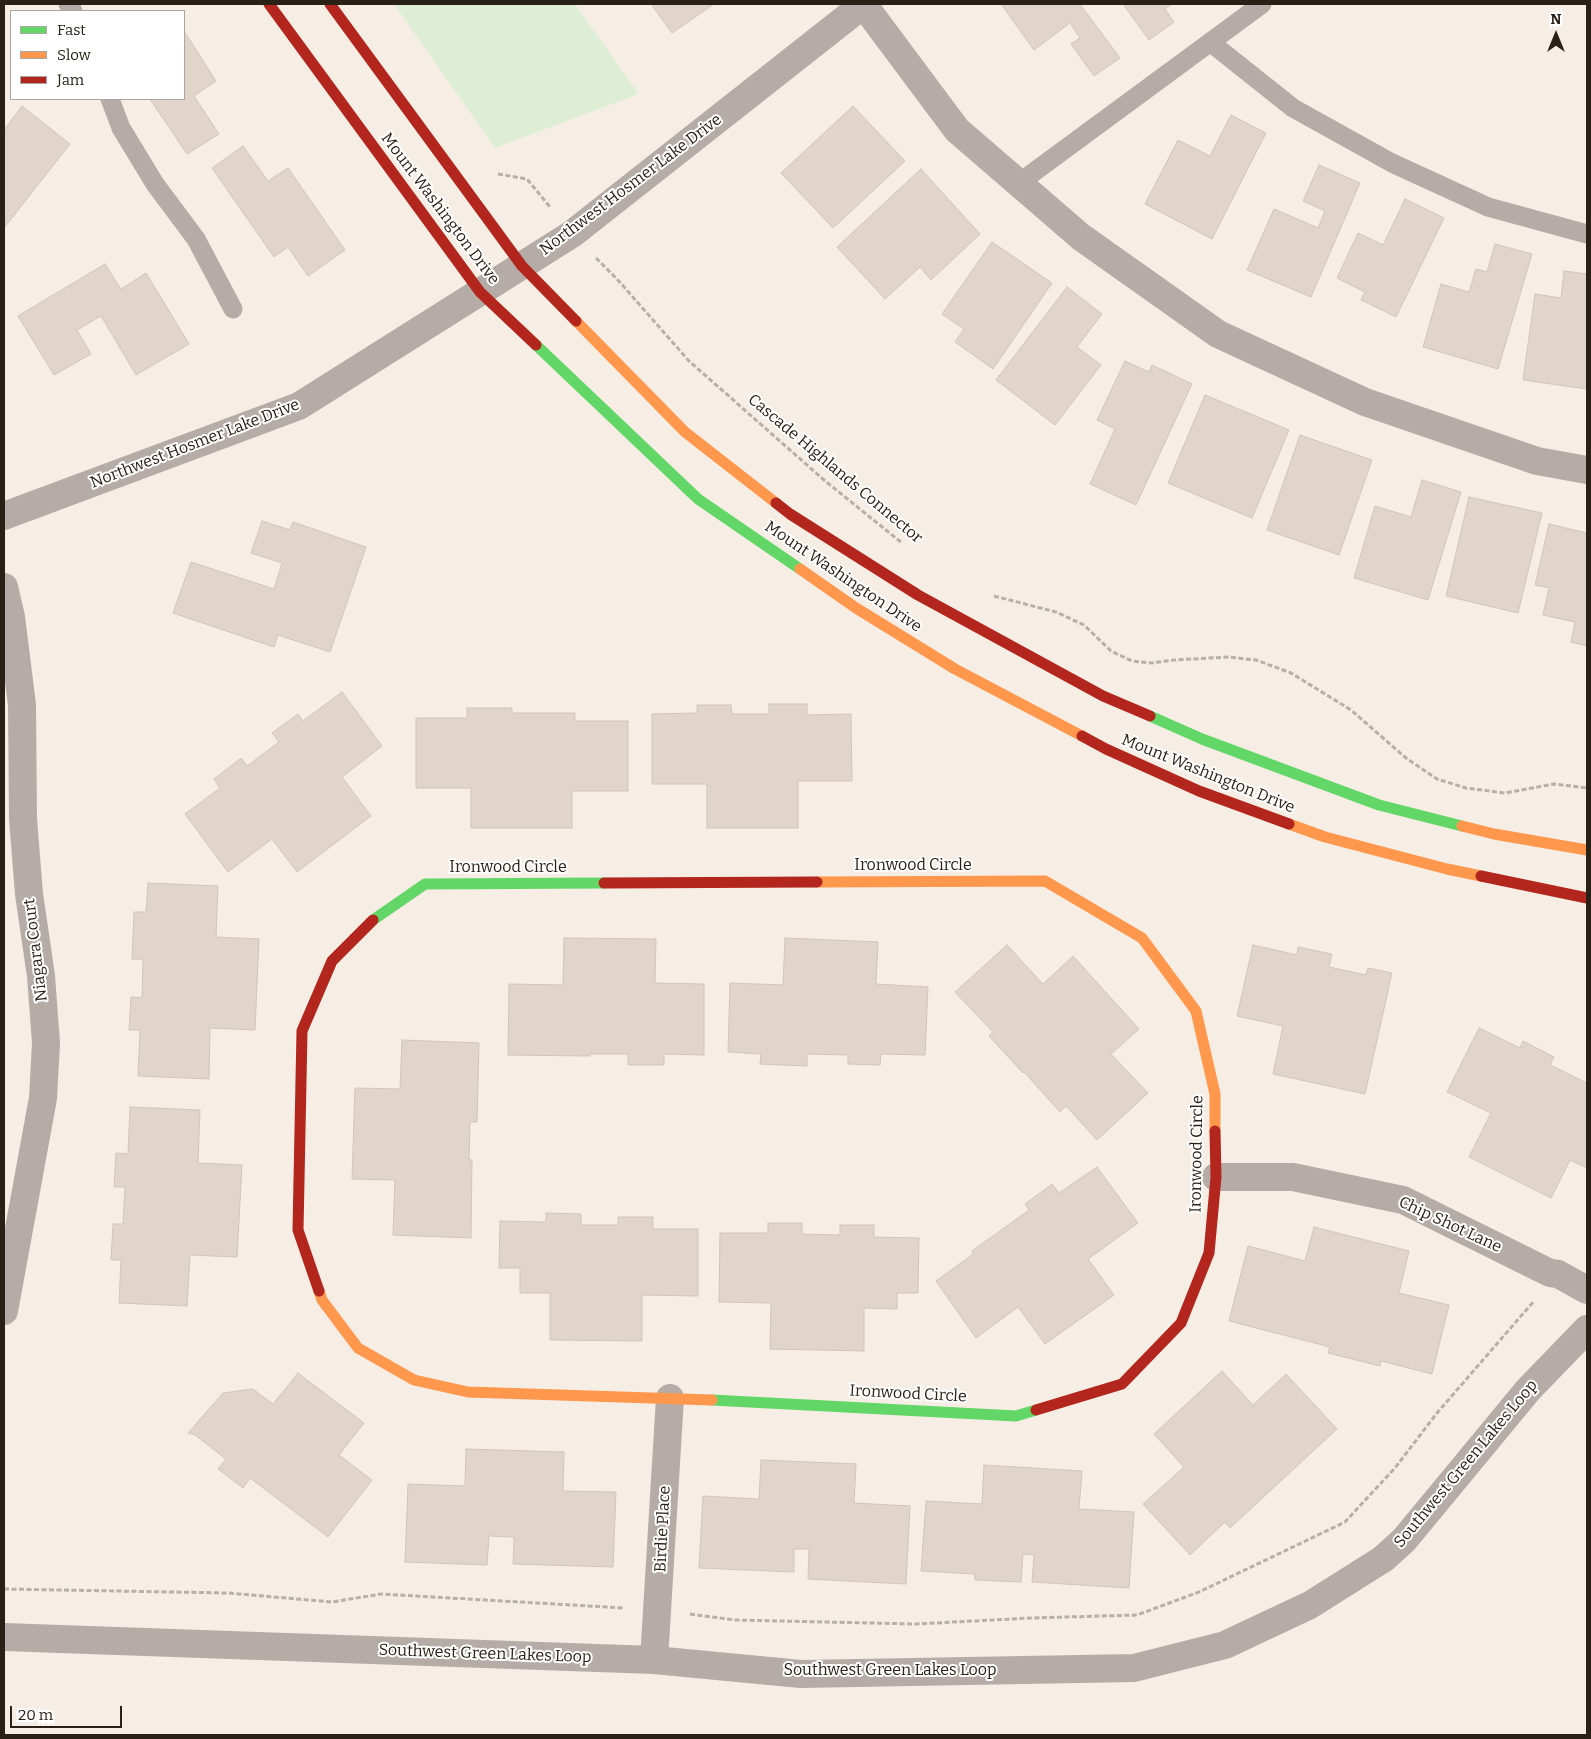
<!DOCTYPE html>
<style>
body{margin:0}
#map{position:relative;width:1591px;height:1739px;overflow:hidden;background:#f6ede4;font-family:Bitter,serif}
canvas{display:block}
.frame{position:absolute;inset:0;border:5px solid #2a2116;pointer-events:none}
.legend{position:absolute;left:10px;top:10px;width:175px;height:90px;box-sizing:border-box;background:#fff;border:1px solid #aaa6a2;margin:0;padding:6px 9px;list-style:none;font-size:15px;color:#2a2116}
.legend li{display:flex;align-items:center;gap:10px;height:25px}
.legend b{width:25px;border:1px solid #aaa6a2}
.north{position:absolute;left:1531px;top:10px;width:50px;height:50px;-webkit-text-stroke:4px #fff;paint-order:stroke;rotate:0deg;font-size:14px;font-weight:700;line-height:20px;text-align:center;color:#2a2116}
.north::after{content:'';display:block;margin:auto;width:18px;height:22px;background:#2a2116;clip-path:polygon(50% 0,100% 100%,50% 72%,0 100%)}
.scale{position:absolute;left:10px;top:1706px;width:112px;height:22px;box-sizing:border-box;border:2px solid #2a2116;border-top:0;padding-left:6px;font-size:15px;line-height:18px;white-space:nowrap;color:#2a2116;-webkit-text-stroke:4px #fff;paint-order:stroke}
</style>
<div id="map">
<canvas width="1591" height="1739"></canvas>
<div class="frame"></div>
<ul class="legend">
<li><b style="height:6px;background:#63d668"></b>Fast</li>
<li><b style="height:6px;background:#ff974d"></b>Slow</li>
<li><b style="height:6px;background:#b3261e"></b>Jam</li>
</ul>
<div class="north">N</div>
<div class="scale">20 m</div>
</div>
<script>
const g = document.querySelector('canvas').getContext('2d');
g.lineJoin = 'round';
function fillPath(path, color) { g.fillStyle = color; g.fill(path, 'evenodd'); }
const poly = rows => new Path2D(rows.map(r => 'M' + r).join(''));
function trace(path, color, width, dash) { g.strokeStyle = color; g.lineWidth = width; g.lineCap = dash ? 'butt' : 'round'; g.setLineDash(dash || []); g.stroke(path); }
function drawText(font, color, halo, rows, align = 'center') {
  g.font = font + ' Bitter,serif'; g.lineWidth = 4; g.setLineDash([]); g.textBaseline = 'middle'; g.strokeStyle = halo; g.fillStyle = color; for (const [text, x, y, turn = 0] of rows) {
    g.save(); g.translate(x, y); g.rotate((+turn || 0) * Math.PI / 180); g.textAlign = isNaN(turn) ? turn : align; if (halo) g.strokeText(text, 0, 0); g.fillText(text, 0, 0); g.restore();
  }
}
const green = poly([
 [394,4,575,4,639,94,495,148]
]);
const building = poly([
 [651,4,714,4,672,33,651,4],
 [1001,4,1080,4,1120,58,1094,76,1071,44,1080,38,1070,23,1034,50,1001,4],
 [1123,4,1172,4,1165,9,1174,22,1149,40,1123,4],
 [184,31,216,81,194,96,219,134,187,154,150,99,184,99,184,31],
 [22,106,70,144,4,228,4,130,22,106],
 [853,106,905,161,833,228,781,173,853,106],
 [1231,115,1266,133,1212,239,1145,204,1178,140,1210,156,1231,115],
 [243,146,268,181,288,168,345,250,308,276,288,247,274,257,212,168,243,146],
 [1319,165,1360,183,1311,297,1247,270,1274,209,1318,228,1325,211,1303,201,1319,165],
 [921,169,980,234,931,280,920,267,885,299,837,247,921,169],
 [1405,199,1444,218,1396,317,1361,300,1365,292,1337,278,1358,233,1383,245,1405,199],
 [992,242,1052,283,993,369,955,342,964,329,942,314,992,242],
 [1495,244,1532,254,1498,369,1423,347,1441,284,1469,292,1476,269,1487,272,1495,244],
 [105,264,121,289,146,273,189,344,136,375,101,316,77,330,91,354,54,375,18,316,105,264],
 [1564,271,1587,274,1587,389,1523,380,1535,294,1561,298,1564,271],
 [1067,287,1102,314,1077,347,1101,365,1055,425,996,380,1067,287],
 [1125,361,1149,372,1152,365,1192,384,1136,505,1090,484,1115,429,1097,420,1125,361],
 [1205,395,1289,430,1252,518,1168,483,1205,395],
 [1300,435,1372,460,1339,555,1267,530,1300,435],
 [1422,480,1461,492,1428,600,1354,578,1375,506,1411,517,1422,480],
 [1469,497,1542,513,1518,613,1446,596,1469,497],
 [262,521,290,530,293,522,366,547,330,652,278,635,274,647,173,613,191,562,274,589,282,563,251,553,262,521],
 [1549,524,1587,533,1587,646,1571,642,1575,622,1543,615,1549,588,1535,585,1549,524],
 [342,692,382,746,342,777,371,816,297,872,272,839,228,872,185,814,220,788,214,779,241,758,247,766,279,742,272,733,298,714,303,721,342,692],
 [769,704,807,704,807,715,851,714,852,781,798,781,798,828,707,828,707,784,652,784,652,714,697,713,697,705,731,705,732,714,769,714,769,704],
 [467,708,512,708,512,713,575,713,575,721,628,721,628,791,572,791,572,828,471,828,471,788,416,788,416,718,467,718,467,708],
 [148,883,218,886,216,937,259,939,255,1030,210,1028,209,1079,138,1076,140,1030,129,1030,131,997,142,998,143,959,132,959,134,912,146,912,148,883],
 [564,938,656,939,655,983,704,984,704,1055,664,1054,664,1065,628,1065,628,1054,590,1054,590,1056,508,1055,509,984,563,985,564,938],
 [785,938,878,942,876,984,928,987,925,1055,881,1054,880,1065,848,1064,848,1055,807,1054,807,1066,760,1064,761,1054,728,1052,730,983,783,985,785,938],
 [1007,945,1043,984,1073,956,1139,1029,1111,1054,1148,1093,1097,1140,1066,1106,1060,1112,1024,1072,1023,1073,989,1036,993,1032,955,992,1007,945],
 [1253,945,1297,955,1298,947,1332,954,1329,967,1366,975,1368,968,1392,973,1365,1094,1273,1074,1283,1026,1237,1016,1253,945],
 [1479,1028,1520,1048,1523,1041,1554,1057,1550,1065,1587,1083,1587,1168,1570,1160,1551,1198,1469,1157,1491,1113,1447,1092,1479,1028],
 [402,1040,479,1043,477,1122,470,1122,469,1160,472,1160,471,1238,393,1235,395,1180,352,1179,355,1088,400,1089,402,1040],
 [130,1107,200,1110,198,1163,242,1165,237,1257,190,1255,187,1306,119,1303,121,1260,111,1260,113,1224,123,1224,125,1187,114,1187,116,1153,128,1154,130,1107],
 [1097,1167,1138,1223,1088,1259,1114,1295,1045,1344,1018,1307,976,1338,936,1281,973,1254,972,1251,1029,1210,1025,1204,1052,1184,1059,1193,1097,1167],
 [546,1213,581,1214,581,1225,618,1225,618,1217,653,1217,653,1229,698,1229,698,1296,642,1295,642,1341,550,1340,550,1293,520,1293,520,1268,499,1268,500,1221,546,1222,546,1213],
 [768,1223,802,1223,802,1234,840,1235,840,1225,874,1225,874,1237,919,1238,918,1293,897,1293,897,1309,864,1308,864,1351,770,1349,771,1303,719,1302,720,1233,768,1233,768,1223],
 [1314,1227,1409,1251,1399,1293,1449,1305,1432,1374,1381,1361,1380,1366,1328,1353,1330,1347,1229,1321,1248,1246,1305,1261,1314,1227],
 [1222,1371,1253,1405,1286,1374,1337,1429,1230,1528,1225,1522,1190,1555,1143,1504,1184,1467,1154,1434,1222,1371],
 [298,1373,364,1423,339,1455,372,1480,328,1537,250,1478,243,1488,218,1469,226,1459,195,1435,188,1433,223,1393,253,1389,273,1404,298,1373],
 [466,1449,564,1452,563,1491,616,1492,613,1567,513,1564,514,1537,489,1536,487,1565,405,1562,408,1484,465,1486,466,1449],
 [761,1460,856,1464,854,1503,910,1506,906,1584,808,1579,809,1549,794,1549,794,1572,699,1568,703,1496,759,1499,761,1460],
 [984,1465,1082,1471,1079,1509,1134,1512,1129,1588,1032,1582,1034,1555,1023,1554,1021,1582,975,1580,975,1574,921,1571,926,1501,982,1504,984,1465]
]);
const path = poly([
 [498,174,527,179,550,207],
 [596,258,617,279,689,361,824,480,902,543],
 [994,596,1056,612,1084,625,1111,651,1132,661,1151,663,1174,660,1228,657,1256,660,1291,673,1351,710,1406,758,1437,779,1466,788,1505,793,1554,784,1587,788],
 [4,1589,228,1593,332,1602,381,1594,624,1608],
 [690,1614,735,1620,916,1624,1031,1618,1137,1615,1199,1592,1345,1522,1395,1468,1437,1413,1534,1301]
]);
const lane = poly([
 [68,4,73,11],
 [1210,42,1293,108,1392,163,1488,207,1587,234],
 [110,99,121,128,155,184,196,239,233,309],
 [1019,183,1262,4]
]);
const street = poly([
 [863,4,957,130,1081,237,1218,334,1365,402,1537,461,1587,470],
 [4,516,299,406,572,234,864,4],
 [4,587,11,617,22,705,23,819,29,894,41,976,46,1043,43,1098,4,1311],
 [1216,1177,1293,1177,1403,1200,1550,1273,1558,1274,1587,1290],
 [4,1637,654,1660,801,1674,1134,1668,1225,1645,1310,1605,1383,1559,1404,1540,1528,1390,1587,1329],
 [654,1660,670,1398]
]);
const fast = poly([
 [536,345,698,499,800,569],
 [1150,716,1202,739,1379,805,1462,826],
 [373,920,425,884,604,883],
 [712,1400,1016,1416,1036,1410]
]);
const slow = poly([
 [576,321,685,432,776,503],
 [800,569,856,608,955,669,1082,736],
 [1289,824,1325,837,1447,869,1481,876],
 [1462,826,1494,834,1587,850],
 [1045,881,1142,938,1196,1011,1215,1094,1215,1131],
 [817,882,1045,881],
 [319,1291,322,1300,358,1348,414,1380,468,1392,712,1400]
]);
const jam = poly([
 [269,4,480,292,536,345],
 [330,4,522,266,576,321],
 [776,503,790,514,918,595,1103,696,1150,716],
 [1082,736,1106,749,1199,791,1289,824],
 [1481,876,1587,898],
 [604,883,817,882],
 [319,1291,298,1230,302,1031,332,961,373,920],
 [1036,1410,1122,1384,1181,1323,1209,1253,1216,1177,1215,1131]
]);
const streetNames = [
 ["Northwest Hosmer Lake Drive",631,185,-37],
 ["Mount Washington Drive",440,209,53],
 ["Northwest Hosmer Lake Drive",195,444,-21],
 ["Cascade Highlands Connector",835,469,40],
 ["Mount Washington Drive",843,577,34],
 ["Mount Washington Drive",1208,774,22],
 ["Ironwood Circle",913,866],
 ["Ironwood Circle",508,868],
 ["Niagara Court",36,950,-97],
 ["Ironwood Circle",1197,1154,-89],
 ["Chip Shot Lane",1450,1225,25],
 ["Ironwood Circle",908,1394,3],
 ["Southwest Green Lakes Loop",1466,1464,-50],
 ["Birdie Place",663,1529,-87],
 ["Southwest Green Lakes Loop",485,1654,2],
 ["Southwest Green Lakes Loop",890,1671]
];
fillPath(green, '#ddeed5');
fillPath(building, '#e1d4ca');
trace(building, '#cfc5bd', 1);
trace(path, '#b6afaa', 3, [5, 2.5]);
trace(lane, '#b5aca8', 19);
trace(street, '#b5aca8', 28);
trace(fast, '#63d668', 11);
trace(slow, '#ff974d', 11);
trace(jam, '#b3261e', 11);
drawText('16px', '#2a2116', '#fff', streetNames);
</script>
